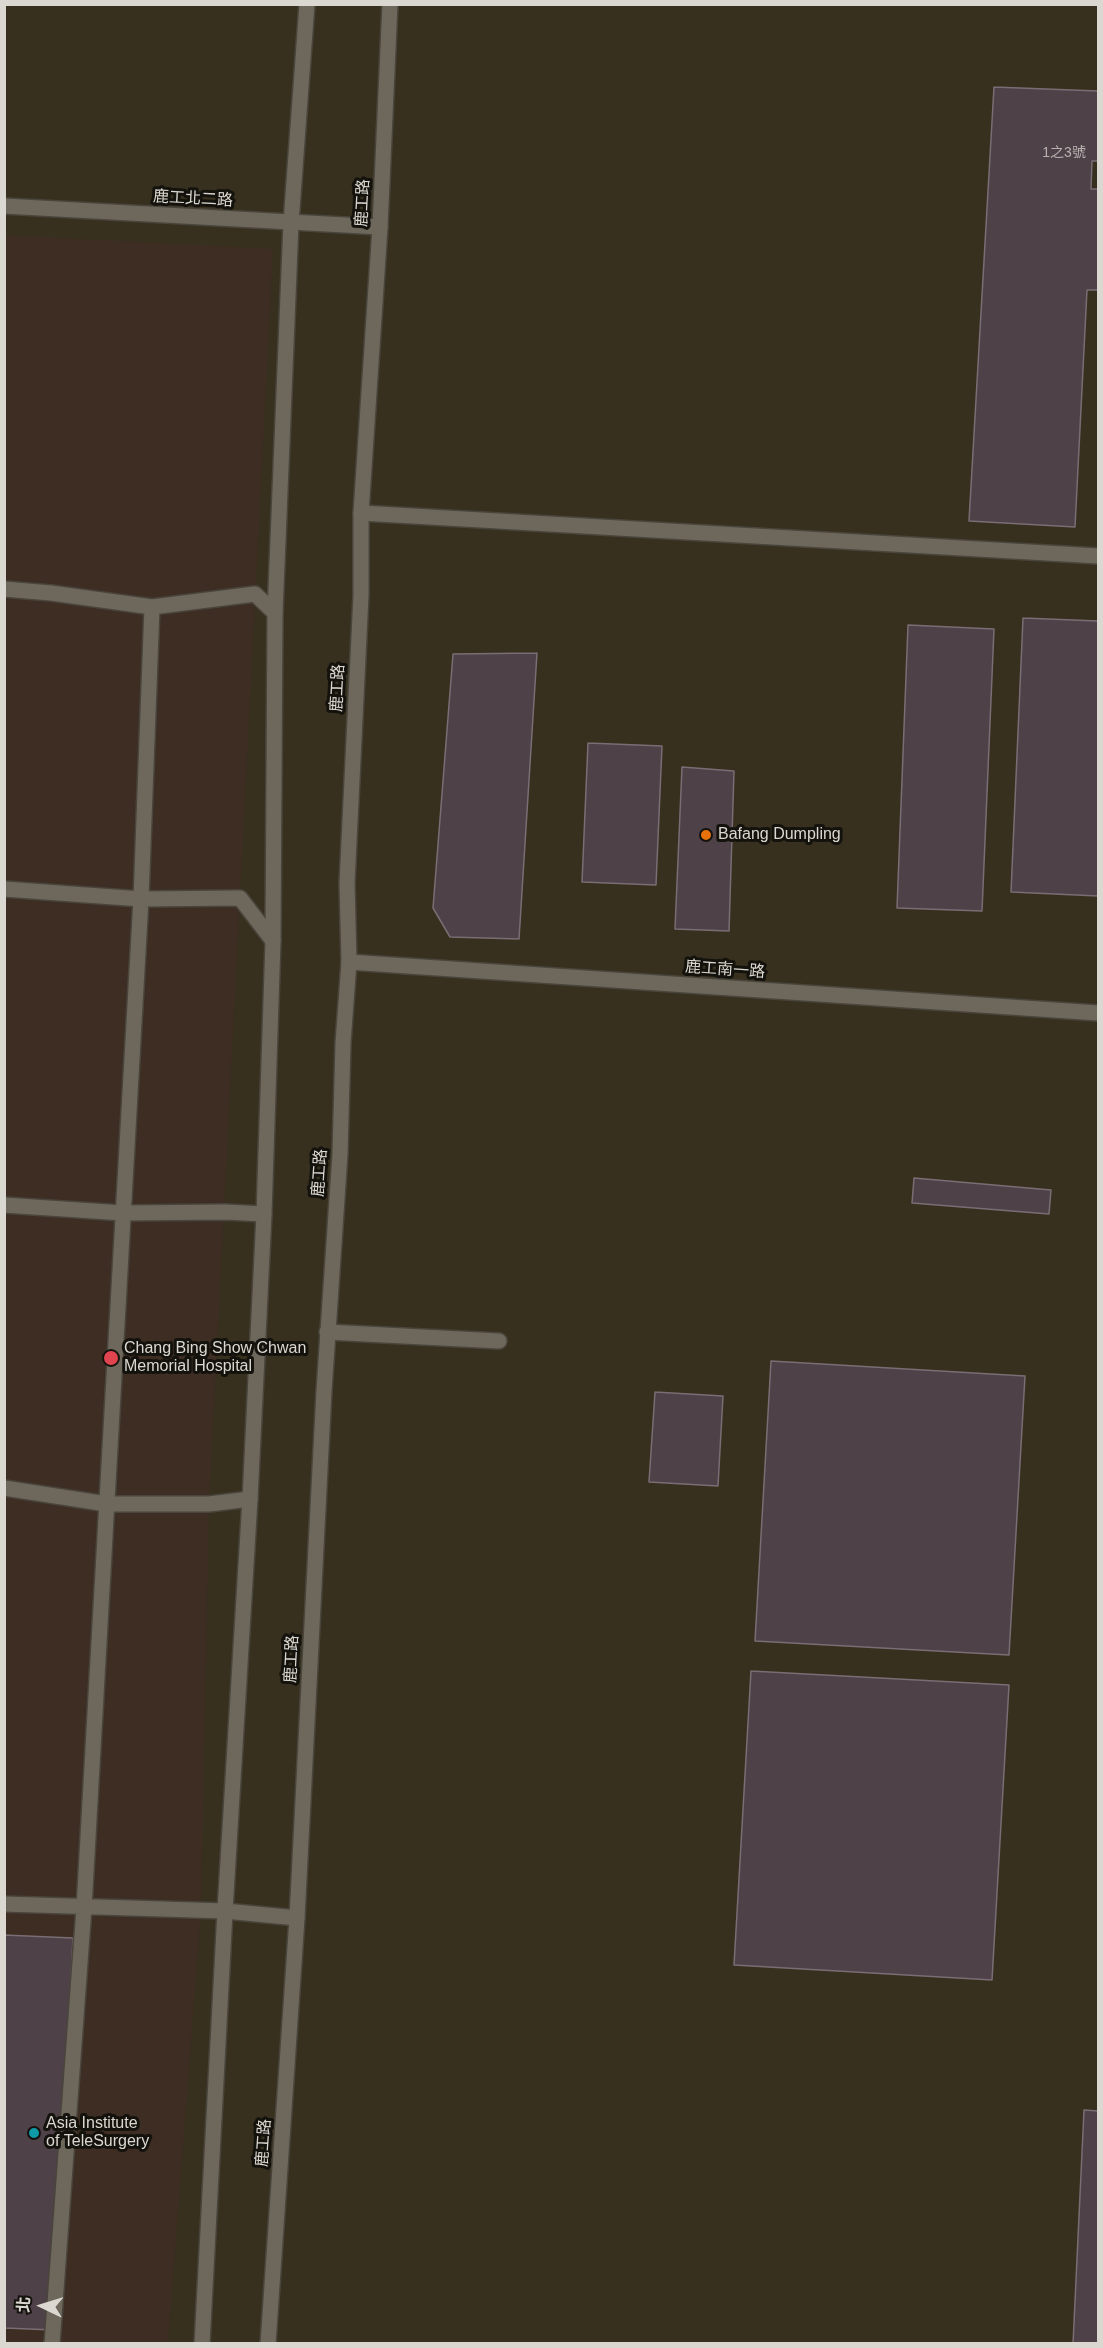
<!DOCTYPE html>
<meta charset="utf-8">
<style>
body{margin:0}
#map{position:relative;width:1103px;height:2348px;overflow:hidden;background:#2e291e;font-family:Helvetica,"Noto Sans TC",sans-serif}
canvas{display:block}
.frame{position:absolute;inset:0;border:6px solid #dbd8d1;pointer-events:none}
.north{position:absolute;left:12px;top:2276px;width:60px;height:60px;-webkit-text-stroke:4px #14120d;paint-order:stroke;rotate:274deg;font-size:16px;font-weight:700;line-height:24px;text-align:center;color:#dbd8d1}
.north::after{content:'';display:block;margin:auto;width:21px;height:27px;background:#dbd8d1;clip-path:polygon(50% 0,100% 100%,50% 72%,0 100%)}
</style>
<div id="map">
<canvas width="1103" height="2348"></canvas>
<div class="frame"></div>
<div class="north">北</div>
</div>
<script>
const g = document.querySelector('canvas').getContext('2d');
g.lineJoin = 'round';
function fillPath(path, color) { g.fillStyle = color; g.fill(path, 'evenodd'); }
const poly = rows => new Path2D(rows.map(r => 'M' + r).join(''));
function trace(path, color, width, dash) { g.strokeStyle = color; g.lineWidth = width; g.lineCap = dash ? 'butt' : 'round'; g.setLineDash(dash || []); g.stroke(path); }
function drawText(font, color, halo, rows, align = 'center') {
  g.font = font + ' Helvetica,"Noto Sans TC",sans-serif'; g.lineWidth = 6; g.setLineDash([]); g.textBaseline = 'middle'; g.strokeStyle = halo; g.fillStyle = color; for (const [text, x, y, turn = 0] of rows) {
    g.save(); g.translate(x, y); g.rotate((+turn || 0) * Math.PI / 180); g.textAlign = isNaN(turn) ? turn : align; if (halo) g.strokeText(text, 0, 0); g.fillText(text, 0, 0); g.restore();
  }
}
const built = poly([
 [5,5,1098,5,1098,2343,5,2343]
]);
const medical = poly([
 [4,235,273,249,209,1504,201,1911,168,2343,5,2343]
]);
const building = poly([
 [994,87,1098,91,1098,161,1092,161,1091,189,1098,189,1098,290,1087,290,1075,527,969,521,994,87],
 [1023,618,1098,621,1098,896,1011,892,1023,618],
 [908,625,994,629,982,911,897,908,908,625],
 [537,653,519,939,450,937,433,908,453,654,537,653],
 [588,743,662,746,656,885,582,882,588,743],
 [682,767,734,771,729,931,675,929,682,767],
 [914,1178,1051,1190,1049,1214,912,1203,914,1178],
 [771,1361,1025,1376,1009,1655,755,1641,771,1361],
 [655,1392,723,1396,718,1486,649,1482,655,1392],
 [751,1671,1009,1685,992,1980,734,1965,751,1671],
 [4,1935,73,1938,54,2330,4,2328,4,1935],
 [1084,2110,1098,2111,1098,2344,1073,2344,1084,2110]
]);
const service = poly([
 [361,513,1098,556],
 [4,589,51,593,152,607,255,594,275,613],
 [4,889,141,899,240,898,273,941],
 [4,1205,123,1213,225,1212,264,1214],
 [327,1332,499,1341],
 [4,1488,107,1504,209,1504,250,1499],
 [4,1904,225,1911,297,1918],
 [52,2344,84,1908,141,899,152,607]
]);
const minor = poly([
 [4,206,380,227],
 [349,962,1098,1013]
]);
const tertiary = poly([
 [202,2344,225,1911,250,1499,264,1214,273,941,275,613,291,223,307,4],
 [268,2344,297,1918,324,1391,340,1154,343,1043,349,962,347,883,361,595,361,513,380,227,390,4]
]);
const markers = [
 [706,835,6,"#e8710a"],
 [111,1358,8,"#e0444e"],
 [34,2133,6,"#0f9aa8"]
];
const numberNames = [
 ["1之3號",1064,153]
];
const streetNames = [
 ["鹿工北二路",193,199,3],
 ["鹿工路",363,203,-87],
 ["鹿工路",338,688,-87],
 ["鹿工南一路",725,970,4],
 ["鹿工路",320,1173,-86],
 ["鹿工路",292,1659,-87],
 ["鹿工路",264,2143,-86]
];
const poiNames = [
 ["Bafang Dumpling",718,835],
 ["Chang Bing Show Chwan",124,1349],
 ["Memorial Hospital",124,1367],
 ["Asia Institute",46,2124],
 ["of TeleSurgery",46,2142]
];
fillPath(built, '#37301e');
fillPath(medical, '#3d2d23');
fillPath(building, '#4e4148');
trace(building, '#7b6d74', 1.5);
trace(service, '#49453c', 18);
trace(minor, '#49453c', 18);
trace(tertiary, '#49453c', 18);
trace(service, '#6d685b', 15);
trace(minor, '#6d685b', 15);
trace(tertiary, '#6d685b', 15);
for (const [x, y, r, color] of markers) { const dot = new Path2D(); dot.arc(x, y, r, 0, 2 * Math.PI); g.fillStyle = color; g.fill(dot); trace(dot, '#14120d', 2); }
drawText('14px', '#b8b2af', null, numberNames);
drawText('16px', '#dbd8d1', '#14120d', streetNames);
drawText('16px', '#dbd8d1', '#14120d', poiNames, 'left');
</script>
